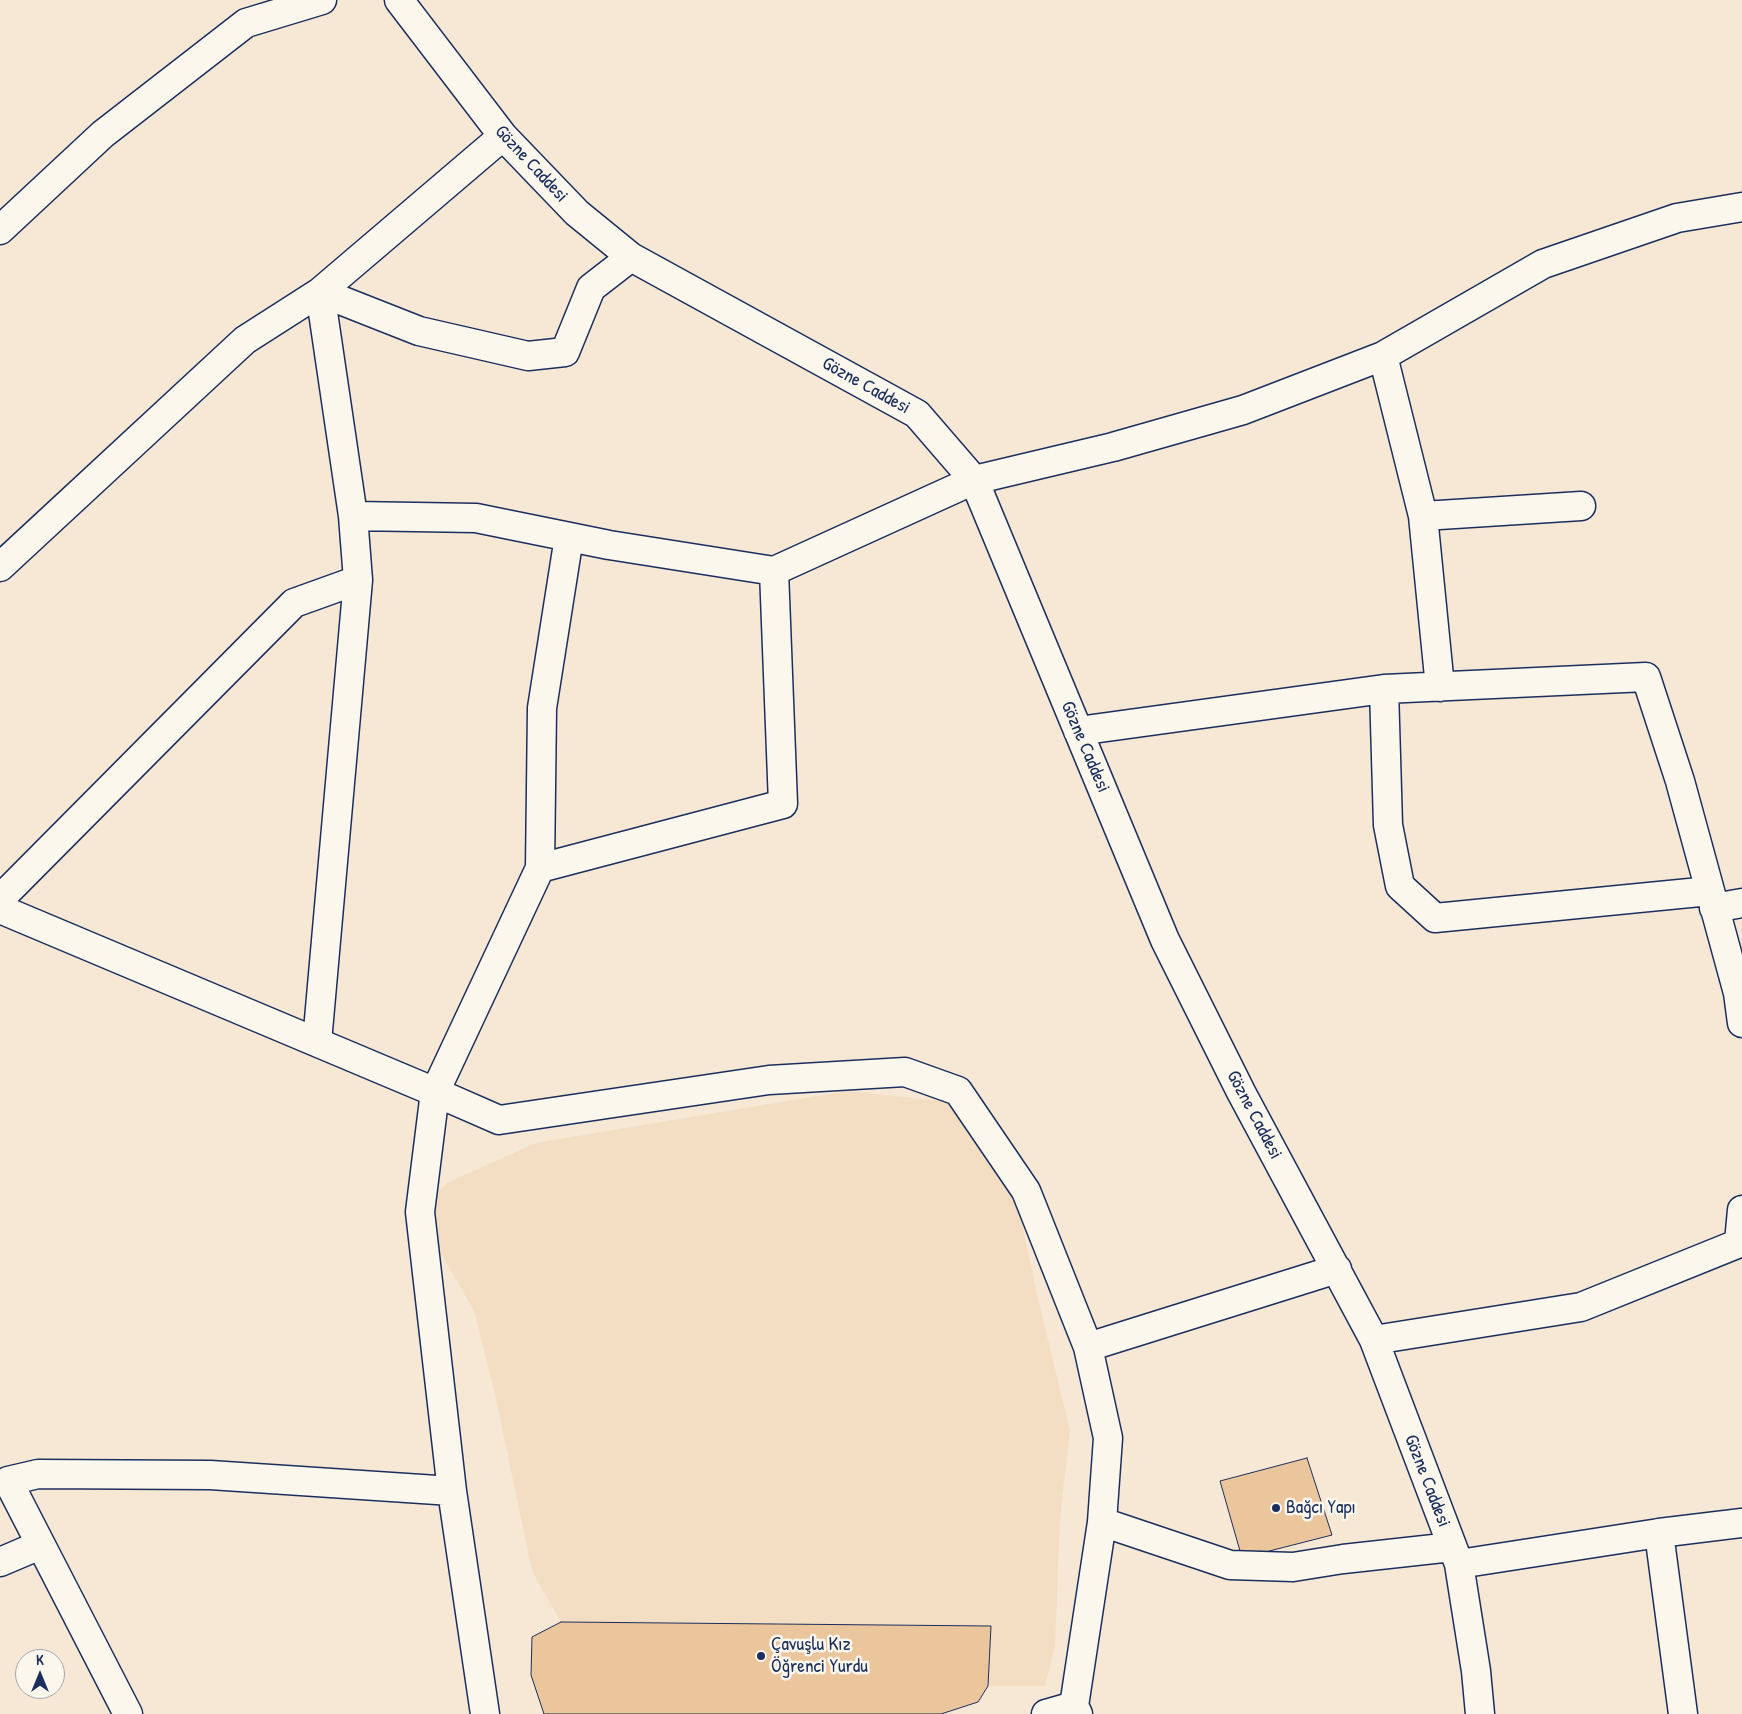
<!DOCTYPE html>
<meta charset="utf-8">
<style>
body{margin:0}
#map{position:relative;width:1742px;height:1714px;overflow:hidden;background:#f6e8d4;font-family:"Patrick Hand",sans-serif}
canvas{display:block}
.north{position:absolute;left:15px;top:1649px;width:50px;height:50px;box-sizing:border-box;background:#fbf7ec;border:1px solid #a1a7b3;border-radius:50%;rotate:0deg;font-size:14px;font-weight:700;line-height:20px;text-align:center;color:#1b2f5e}
.north::after{content:'';display:block;margin:auto;width:18px;height:22px;background:#1b2f5e;clip-path:polygon(50% 0,100% 100%,50% 72%,0 100%)}
</style>
<div id="map">
<canvas width="1742" height="1714"></canvas>
<div class="north">K</div>
</div>
<script>
const g = document.querySelector('canvas').getContext('2d');
g.lineJoin = 'round';
function fillPath(path, color) { g.fillStyle = color; g.fill(path, 'evenodd'); }
const poly = rows => new Path2D(rows.map(r => 'M' + r).join(''));
function trace(path, color, width, dash) { g.strokeStyle = color; g.lineWidth = width; g.lineCap = dash ? 'butt' : 'round'; g.setLineDash(dash || []); g.stroke(path); }
function drawText(font, color, halo, rows, align = 'center') {
  g.font = font + ' "Patrick Hand",sans-serif'; g.lineWidth = 5; g.setLineDash([]); g.textBaseline = 'middle'; g.strokeStyle = halo; g.fillStyle = color; for (const [text, x, y, turn = 0] of rows) {
    g.save(); g.translate(x, y); g.rotate((+turn || 0) * Math.PI / 180); g.textAlign = isNaN(turn) ? turn : align; if (halo) g.strokeText(text, 0, 0); g.fillText(text, 0, 0); g.restore();
  }
}
const built = poly([
 [848,1091,967,1104,1020,1215,1039,1303,1070,1430,1060,1518,1055,1647,1045,1686,988,1686,991,1626,928,1625,762,1628,561,1622,532,1571,496,1399,474,1311,432,1238,432,1197,449,1182,536,1143]
]);
const building = poly([
 [1307,1458,1332,1535,1242,1558,1220,1481,1307,1458],
 [561,1622,991,1626,988,1686,978,1702,941,1714,544,1714,531,1675,532,1637,561,1622]
]);
const minor = poly([
 [399,0,503,136,577,213,631,257,917,414,974,480,1165,940,1241,1092,1374,1340,1459,1564,1476,1671,1480,1714],
 [0,230,103,134,246,23,322,0],
 [1383,356,1423,516,1440,687],
 [353,516,476,518,609,545,774,571,974,480,1113,447,1243,410,1383,356,1543,264,1677,218,1742,207],
 [1423,516,1581,506],
 [0,567,245,340,320,292,419,331,528,356,565,352,591,288,631,257],
 [1384,689,1388,825,1400,886,1435,918,1710,891],
 [1078,731,1384,689,1646,677,1680,781,1738,993,1742,1023],
 [540,868,542,708,569,537],
 [0,899,294,603,358,580],
 [1714,908,1742,903],
 [0,909,435,1092,499,1120,769,1080,905,1072,958,1091,1026,1191,1088,1347,1108,1438,1102,1522,1074,1706],
 [317,1042,358,580,353,516,320,292,503,136],
 [1739,1242,1742,1210],
 [1374,1340,1581,1307,1742,1242],
 [1088,1347,1337,1269],
 [452,1491,420,1212,435,1092,540,868,783,804,774,571],
 [1102,1522,1230,1565,1293,1567,1343,1559,1452,1547],
 [1659,1533,1683,1714],
 [0,1562,40,1545],
 [1459,1564,1659,1533,1742,1523],
 [128,1714,8,1481,38,1474,210,1475,452,1491,485,1714],
 [1046,1714,1074,1706,1078,1714]
]);
const markers = [
 [1276,1508,5,"#1b2f5e"],
 [761,1656,5,"#1b2f5e"]
];
const streetNames = [
 ["Gözne Caddesi",531,164,47],
 ["Gözne Caddesi",866,386,29],
 ["Gözne Caddesi",1085,747,67],
 ["Gözne Caddesi",1254,1115,62],
 ["Gözne Caddesi",1427,1481,69]
];
const poiNames = [
 ["Bağcı Yapı",1286,1508],
 ["Çavuşlu Kız",771,1645],
 ["Öğrenci Yurdu",771,1667]
];
fillPath(built, '#f3dec3');
fillPath(building, '#ebc59b');
trace(building, '#1b2f5e', 1);
trace(minor, '#1b2f5e', 31);
trace(minor, '#fbf7ec', 28);
for (const [x, y, r, color] of markers) { const dot = new Path2D(); dot.arc(x, y, r, 0, 2 * Math.PI); g.fillStyle = color; g.fill(dot); trace(dot, '#fbf7ec', 2); }
drawText('19px', '#1b2f5e', '#fbf7ec', streetNames);
drawText('19px', '#1b2f5e', '#fbf7ec', poiNames, 'left');
</script>
